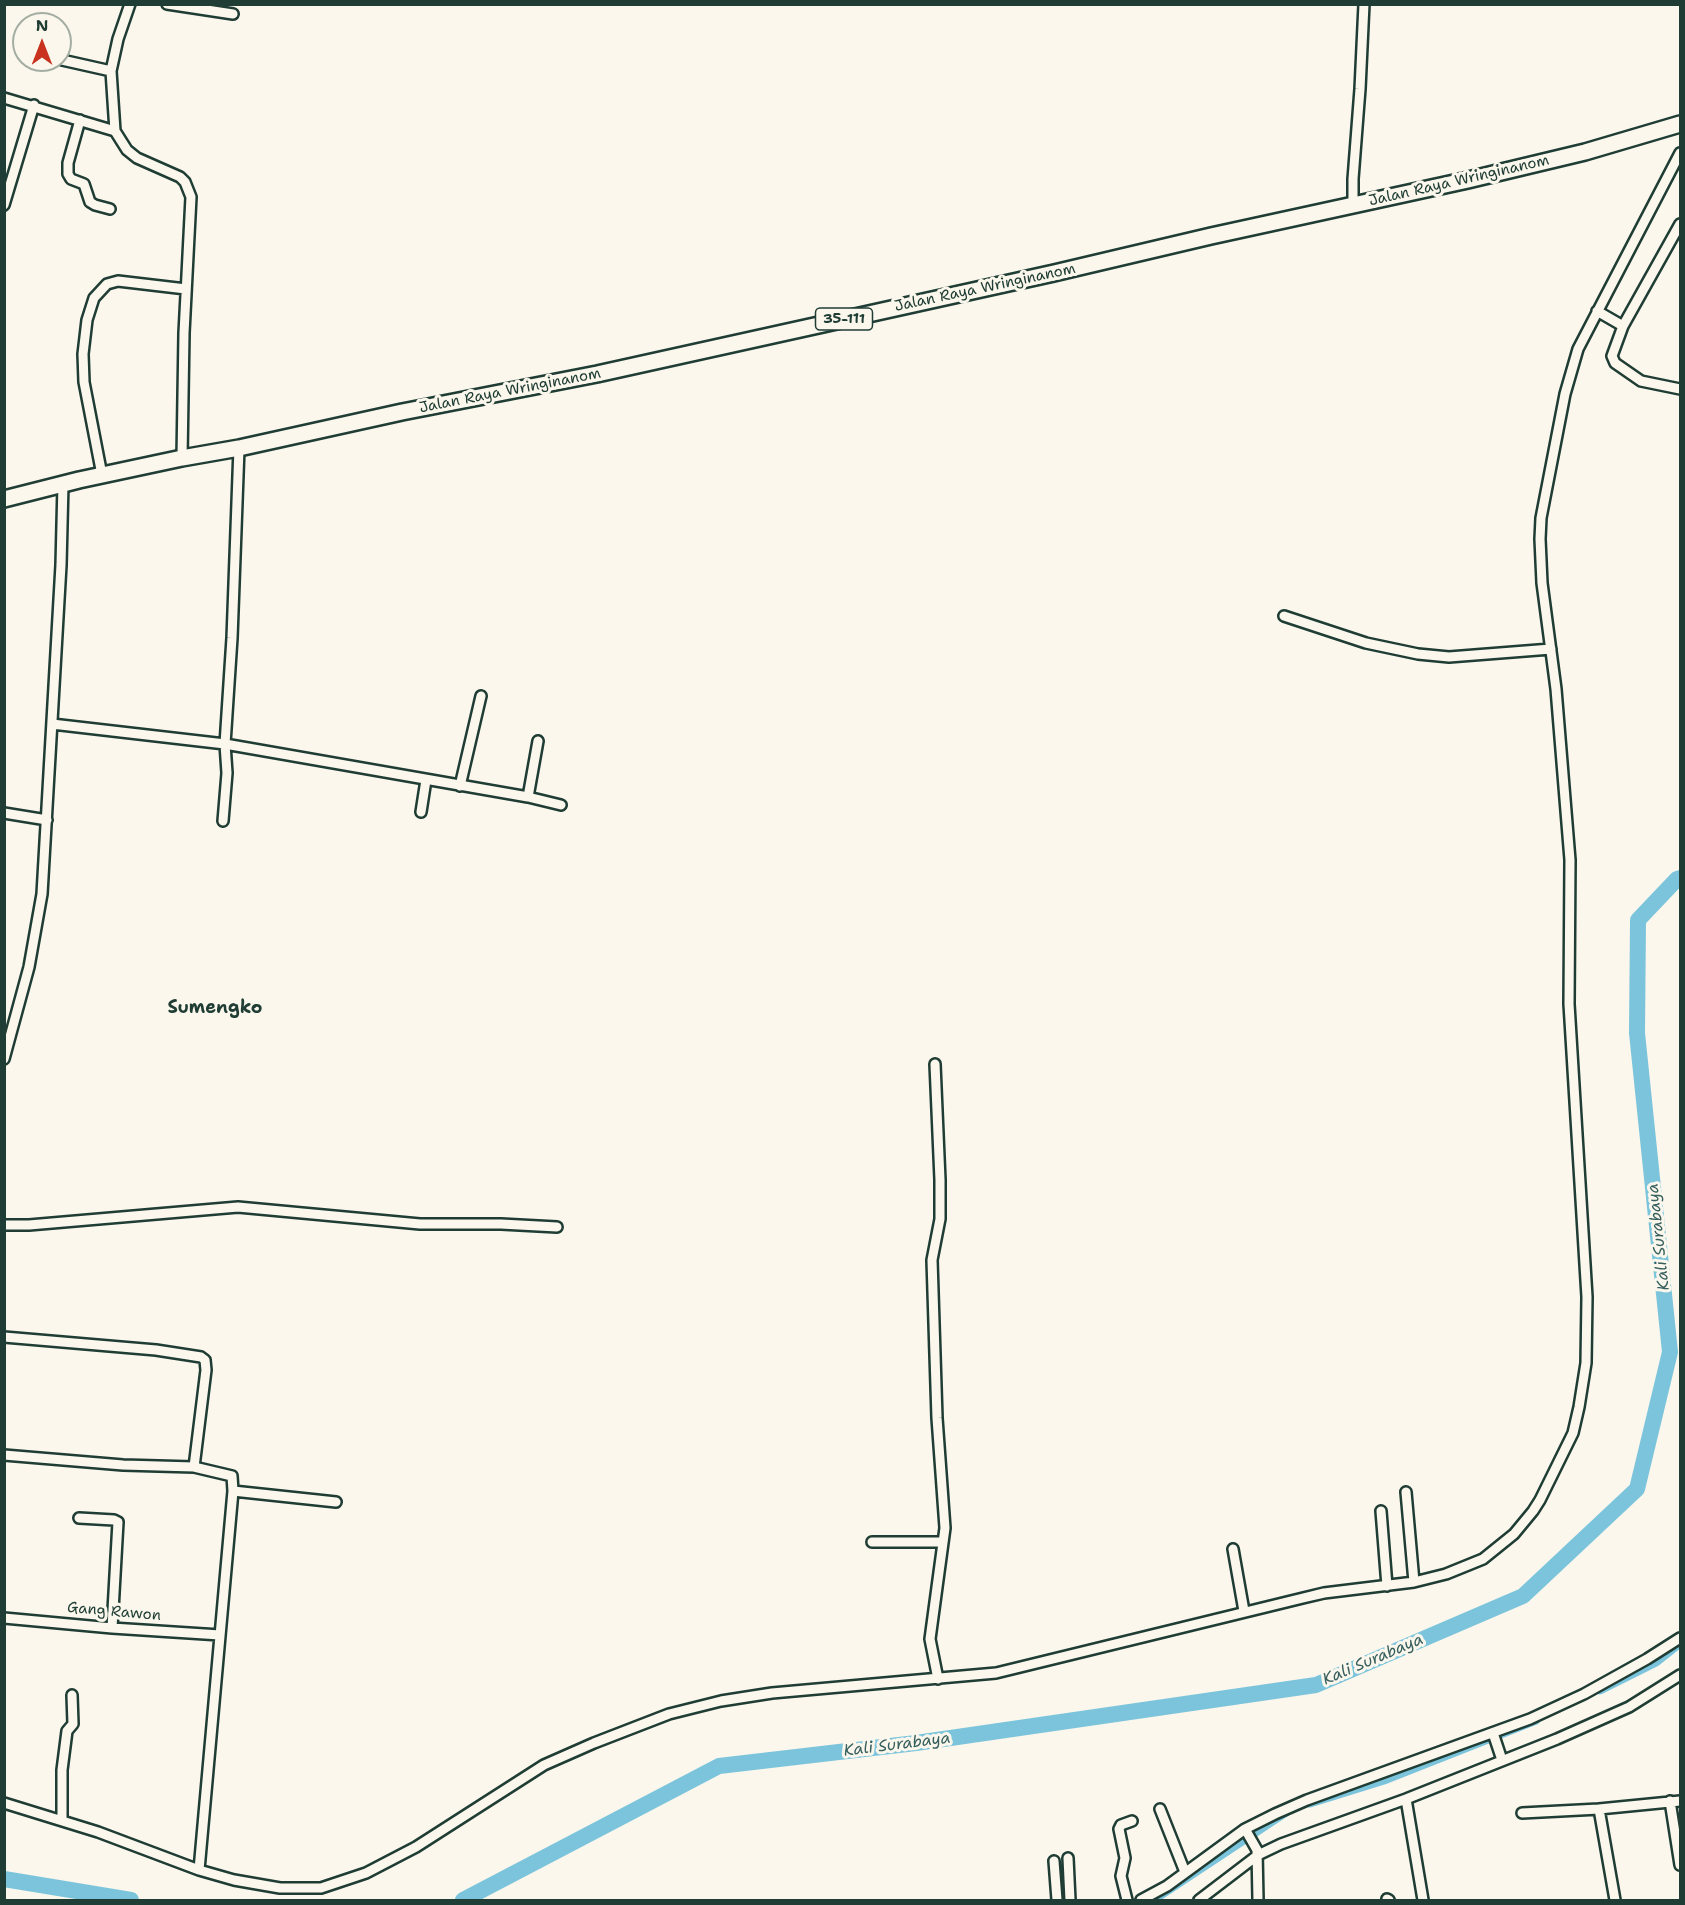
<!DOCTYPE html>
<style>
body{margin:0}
#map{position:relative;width:1685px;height:1905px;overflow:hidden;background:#fbf7ec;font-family:"Shantell Sans",sans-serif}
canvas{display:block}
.frame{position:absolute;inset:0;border:6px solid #1f3d34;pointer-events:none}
.north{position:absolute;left:12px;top:12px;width:60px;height:60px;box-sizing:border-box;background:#fbf7ec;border:2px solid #a3ada2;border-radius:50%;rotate:0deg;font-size:16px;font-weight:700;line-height:24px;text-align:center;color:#1f3d34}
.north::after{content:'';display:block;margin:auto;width:21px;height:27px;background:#c8321e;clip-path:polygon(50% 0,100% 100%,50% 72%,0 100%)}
</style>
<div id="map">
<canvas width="1685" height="1905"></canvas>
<div class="frame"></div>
<div class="north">N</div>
</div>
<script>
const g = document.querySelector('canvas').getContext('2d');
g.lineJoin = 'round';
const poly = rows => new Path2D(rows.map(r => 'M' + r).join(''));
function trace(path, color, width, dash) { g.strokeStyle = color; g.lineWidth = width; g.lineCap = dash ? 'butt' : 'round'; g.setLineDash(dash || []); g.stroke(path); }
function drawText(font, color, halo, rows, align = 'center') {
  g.font = font + ' "Shantell Sans",sans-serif'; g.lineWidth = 6; g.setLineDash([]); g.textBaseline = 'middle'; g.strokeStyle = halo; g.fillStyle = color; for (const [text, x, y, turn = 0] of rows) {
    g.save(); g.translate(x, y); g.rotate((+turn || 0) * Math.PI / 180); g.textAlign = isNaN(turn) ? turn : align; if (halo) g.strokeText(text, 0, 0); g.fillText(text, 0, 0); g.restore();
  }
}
const canal = poly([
 [1600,1690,1656,1662,1680,1643],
 [1310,1803,1384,1780,1536,1720],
 [1153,1900,1286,1812]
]);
const river = poly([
 [4,1879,131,1900],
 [463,1900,719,1766,916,1743,1316,1685,1523,1596,1637,1489,1670,1352,1637,1033,1638,920,1677,879,1680,878]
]);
const minor = poly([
 [130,4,118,39,111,71,115,131,127,150,137,158,180,177,185,182,191,197,184,333,182,458],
 [167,4,233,14],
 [62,60,111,71],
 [4,98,115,131],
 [80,120,68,163,68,174,71,179,84,184,90,202,95,205,110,209],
 [4,205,34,105],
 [1353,206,1353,179,1360,89,1364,4],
 [1680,224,1623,326,1612,356,1615,363,1641,381,1680,389],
 [1597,311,1623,326],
 [239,448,232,638,225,744,528,797,561,805],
 [102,475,84,382,83,354,87,320,94,298,107,284,118,281,186,289],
 [1284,616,1366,643,1418,654,1449,657,1551,649],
 [52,724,225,744,227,773,223,821],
 [460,786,481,696],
 [528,797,538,741],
 [421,812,426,780],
 [4,813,47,820],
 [4,1059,29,967,42,894,61,565,63,484],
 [935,1064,940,1180,940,1219,932,1260,937,1418,945,1528,930,1639,938,1679],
 [4,1225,29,1225,238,1207,420,1224,501,1224,557,1227],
 [4,1337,156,1350,201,1357,205,1360,206,1370,194,1467],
 [4,1455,123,1465,194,1467,232,1476,233,1491,199,1870],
 [233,1491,336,1502],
 [1406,1492,1414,1582],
 [1381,1511,1387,1586],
 [79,1518,114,1520,118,1522,112,1628],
 [872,1542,943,1542],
 [1233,1549,1244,1611],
 [4,1618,112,1628,220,1635],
 [1493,1733,1502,1760],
 [1406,1799,1423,1900],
 [1670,1801,1680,1865],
 [4,1803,98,1832,199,1870,234,1880,280,1888,321,1888,366,1873,416,1847,544,1765,594,1743,669,1714,721,1701,772,1693,996,1673,1303,1598,1324,1593,1414,1582,1446,1574,1483,1559,1514,1534,1533,1511,1540,1500,1573,1433,1579,1407,1586,1363,1587,1297,1569,1004,1570,860,1556,689,1542,583,1540,539,1541,518,1565,394,1578,349,1680,153],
 [1160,1809,1185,1872],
 [1599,1809,1615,1900],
 [1522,1813,1599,1809,1680,1801],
 [62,1820,62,1770,67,1731,73,1724,72,1695],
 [1245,1829,1257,1850,1258,1900],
 [1068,1858,1070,1900],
 [1054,1861,1057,1900],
 [1387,1899,1389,1900],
 [1127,1900,1121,1876,1125,1858,1119,1829,1121,1825,1132,1821],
 [1141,1900,1167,1886,1245,1829,1275,1814,1307,1800,1530,1719,1584,1694,1647,1659,1680,1638],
 [1199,1900,1258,1855,1281,1844,1406,1799,1557,1739,1629,1707,1680,1675]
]);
const primary = poly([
 [4,499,79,480,182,458,239,448,402,412,597,374,1054,273,1211,236,1468,180,1585,152,1680,124]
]);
const shields = [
 [844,319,57]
];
const shieldNames = [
 ["35-111",844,319]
];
const streetNames = [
 ["Jalan Raya Wringinanom",1459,181,-13],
 ["Jalan Raya Wringinanom",985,288,-12],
 ["Jalan Raya Wringinanom",510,391,-11],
 ["Gang Rawon",114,1612,5]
];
const waterNames = [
 ["Kali Surabaya",1659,1237,-96],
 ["Kali Surabaya",1373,1660,-23],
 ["Kali Surabaya",897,1745,-7]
];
const quarterNames = [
 ["Sumengko",215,1008]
];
trace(canal, '#7bc4dc', 9);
trace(river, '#7bc4dc', 16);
trace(minor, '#1f3d34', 14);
trace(primary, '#1f3d34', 20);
trace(minor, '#fbf7ec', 9);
trace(primary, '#fbf7ec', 15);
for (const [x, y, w] of shields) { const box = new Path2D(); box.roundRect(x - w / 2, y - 11, w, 22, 4.5); g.fillStyle = '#fbf7ec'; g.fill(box); trace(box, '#1f3d34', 1.5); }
drawText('bold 14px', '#1f3d34', null, shieldNames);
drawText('15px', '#1f3d34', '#fbf7ec', streetNames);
drawText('italic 16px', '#365f5e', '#fbf7ec', waterNames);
drawText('bold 18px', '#1f3d34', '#fbf7ec', quarterNames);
</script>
